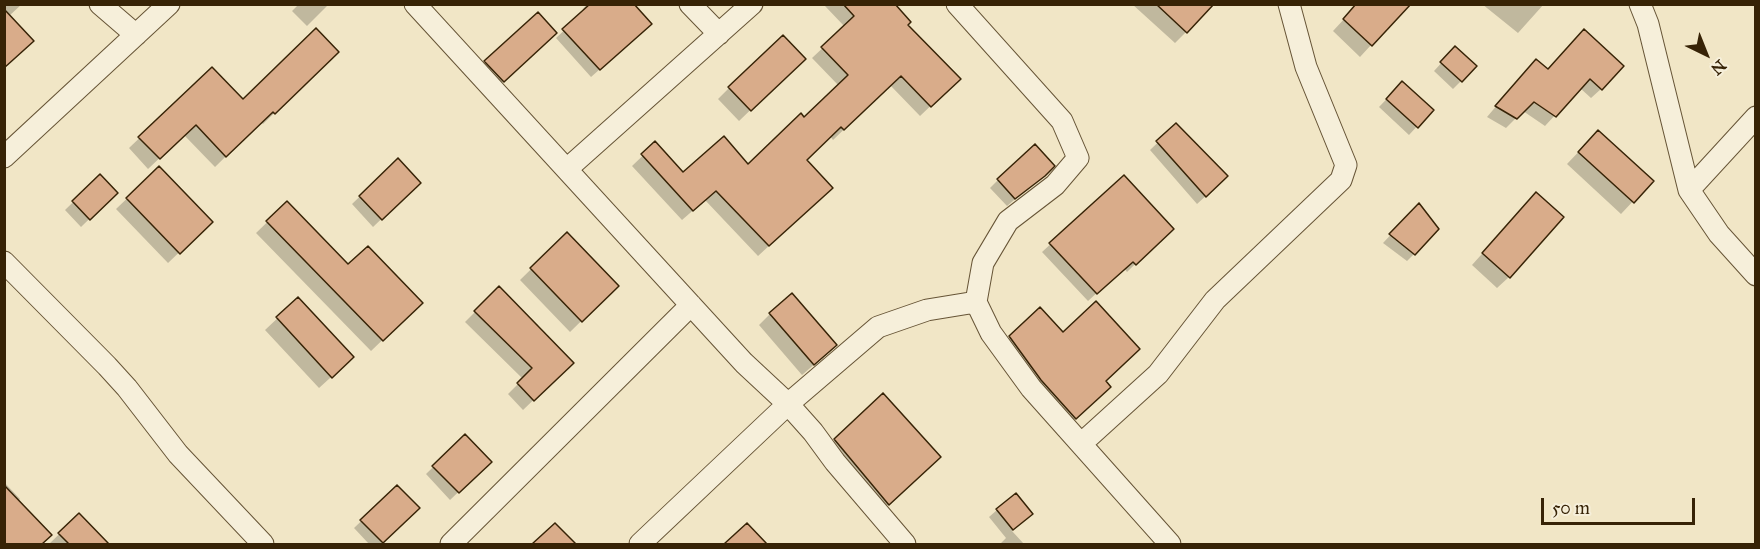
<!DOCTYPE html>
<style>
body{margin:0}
#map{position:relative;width:1760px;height:549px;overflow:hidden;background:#f1e6c6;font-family:"IM FELL Great Primer",serif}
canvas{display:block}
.frame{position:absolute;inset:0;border:6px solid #372306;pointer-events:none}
.north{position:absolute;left:1676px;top:24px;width:60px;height:60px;-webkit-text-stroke:4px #f6efda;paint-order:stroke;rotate:137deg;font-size:16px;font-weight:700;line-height:24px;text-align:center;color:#372306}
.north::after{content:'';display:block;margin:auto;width:21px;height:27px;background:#372306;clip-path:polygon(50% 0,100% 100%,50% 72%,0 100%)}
.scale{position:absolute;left:1541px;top:498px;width:154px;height:27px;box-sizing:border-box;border:3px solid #372306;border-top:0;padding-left:8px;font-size:18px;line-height:21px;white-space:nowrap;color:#372306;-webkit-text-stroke:4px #f6efda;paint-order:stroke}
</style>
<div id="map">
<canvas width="1760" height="549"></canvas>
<div class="frame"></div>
<div class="north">N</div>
<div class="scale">50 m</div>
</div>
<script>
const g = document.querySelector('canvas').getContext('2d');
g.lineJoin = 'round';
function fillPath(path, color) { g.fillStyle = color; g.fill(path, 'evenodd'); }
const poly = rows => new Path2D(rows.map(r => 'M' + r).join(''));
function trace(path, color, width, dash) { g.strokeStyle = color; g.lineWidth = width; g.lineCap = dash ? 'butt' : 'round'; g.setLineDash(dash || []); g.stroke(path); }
const shadow = poly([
 [4,4,22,4,9,16,4,66],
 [299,4,329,4,307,26,292,11],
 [587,4,632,4,642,32,591,77,556,38,585,11,583,9],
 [826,4,893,4,906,25,959,79,920,116,890,85,833,140,830,136,805,160,821,198,758,256,705,200,682,220,632,166,655,144,683,174,748,166,804,119,839,86,812,58,845,27,825,6],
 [1132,4,1202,4,1186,32,1175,43],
 [1358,4,1371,45,1360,57,1333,31],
 [1482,4,1544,4,1518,33],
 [1574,41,1601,89,1591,98,1580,88,1545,126,1523,111,1506,128,1487,117,1526,71,1547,71],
 [544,45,491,92,474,73,486,62],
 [1455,48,1475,67,1453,89,1434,71],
 [337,52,263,124,261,122,215,167,184,135,148,169,129,148,212,69,243,101],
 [792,70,739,121,718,99,729,88],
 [1402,83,1432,110,1409,135,1379,107],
 [1176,125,1219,184,1197,204,1150,150],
 [1587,143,1652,181,1621,214,1567,164],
 [398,160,419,183,373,227,352,204],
 [159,168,211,222,168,263,116,209],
 [1044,175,1007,206,990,188,998,180],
 [100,176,116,193,81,227,65,210],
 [1124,177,1171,229,1127,272,1124,268,1088,301,1042,252],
 [287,203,348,267,421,303,371,351,256,233],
 [1419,205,1414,254,1407,261,1383,243],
 [1525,206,1509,277,1497,288,1472,265],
 [567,234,617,286,570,332,520,280],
 [499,288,572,363,523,410,508,394,523,379,465,322],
 [298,299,340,369,319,388,265,330],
 [770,314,824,356,802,375,759,325],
 [1010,337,1104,381,1099,397,1064,429,999,348],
 [465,436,490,462,450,500,426,474],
 [835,440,928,468,876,516,823,451],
 [4,482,20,499,18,501,50,535,40,544,4,544],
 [397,487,418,508,380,544,369,544,354,528],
 [997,510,1023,522,1012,531,1024,544,1000,544,1006,538,989,517],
 [79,515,107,544,49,544],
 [555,525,574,544,534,544],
 [747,525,765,544,726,544]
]);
const building = poly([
 [590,4,634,4,652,24,600,70,562,29,590,4],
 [843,4,895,4,911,22,908,25,961,79,931,107,901,76,844,130,841,127,807,160,833,188,769,246,716,191,693,211,641,154,655,141,683,172,724,136,748,164,801,113,804,117,848,75,821,47,854,16,843,4],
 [1156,4,1214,4,1187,33,1156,4],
 [1356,4,1411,4,1372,46,1343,19,1356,4],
 [4,9,34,41,4,68,4,9],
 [538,12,557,33,504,82,484,61,538,12],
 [316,28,339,52,275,114,273,112,226,157,196,125,160,159,138,137,212,67,243,99,316,28],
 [1584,29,1624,66,1602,90,1590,79,1556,117,1534,102,1517,119,1495,106,1536,59,1548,69,1584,29],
 [783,35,806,59,751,111,728,87,783,35],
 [1455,46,1477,66,1462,82,1440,62,1455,46],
 [1402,81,1434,110,1418,128,1386,99,1402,81],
 [1176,123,1228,176,1206,197,1156,141,1176,123],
 [1598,130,1654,181,1634,203,1578,152,1598,130],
 [1035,144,1055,166,1045,176,1015,199,997,179,1035,144],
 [398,158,421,183,382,220,359,196,398,158],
 [159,166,213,222,180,254,126,198,159,166],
 [100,174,118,193,90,220,72,201,100,174],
 [1124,175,1174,229,1136,265,1133,262,1097,294,1049,243,1124,175],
 [1536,192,1564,217,1510,278,1482,253,1536,192],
 [287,201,348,264,368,246,423,303,383,341,266,221,287,201],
 [1419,203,1439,229,1415,255,1389,234,1419,203],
 [567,232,619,286,582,322,530,268,567,232],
 [499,286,574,363,534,401,517,383,532,368,474,311,499,286],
 [792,293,837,345,814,365,769,313,792,293],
 [298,297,354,357,332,378,276,317,298,297],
 [1096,301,1140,349,1106,381,1111,387,1076,419,1041,380,1009,336,1040,307,1063,332,1096,301],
 [883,393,941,457,889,505,834,439,883,393],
 [465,434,492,462,459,493,432,466,465,434],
 [4,485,52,535,42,544,4,544,4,485],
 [397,485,420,508,383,543,360,520,397,485],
 [1016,493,1033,514,1013,530,996,509,1016,493],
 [79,513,109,544,69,544,58,533,79,513],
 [555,523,576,544,532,544,555,523],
 [747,523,767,544,724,544,747,523]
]);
const minor = poly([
 [100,4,136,35],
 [415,4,744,363,788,404,813,432,835,462,905,544],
 [690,4,719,34],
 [957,4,1062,121,1078,158,1055,185,1008,221,983,263,976,302,991,333,1031,388,1170,544],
 [1640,4,1648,24,1689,190,1719,234,1756,275],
 [4,157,169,4],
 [567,169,752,4],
 [1689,190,1756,117],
 [4,262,107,366,127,388,178,454,263,544],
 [1082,443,1158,374,1215,300,1341,180,1346,165,1306,67,1289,4],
 [451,544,691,305],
 [640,544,788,404,878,327,927,310,976,302]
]);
fillPath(shadow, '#0003');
fillPath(building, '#d9ac8a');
trace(building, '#372306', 1.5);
trace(minor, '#665436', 23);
trace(minor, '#f6efda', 21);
</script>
